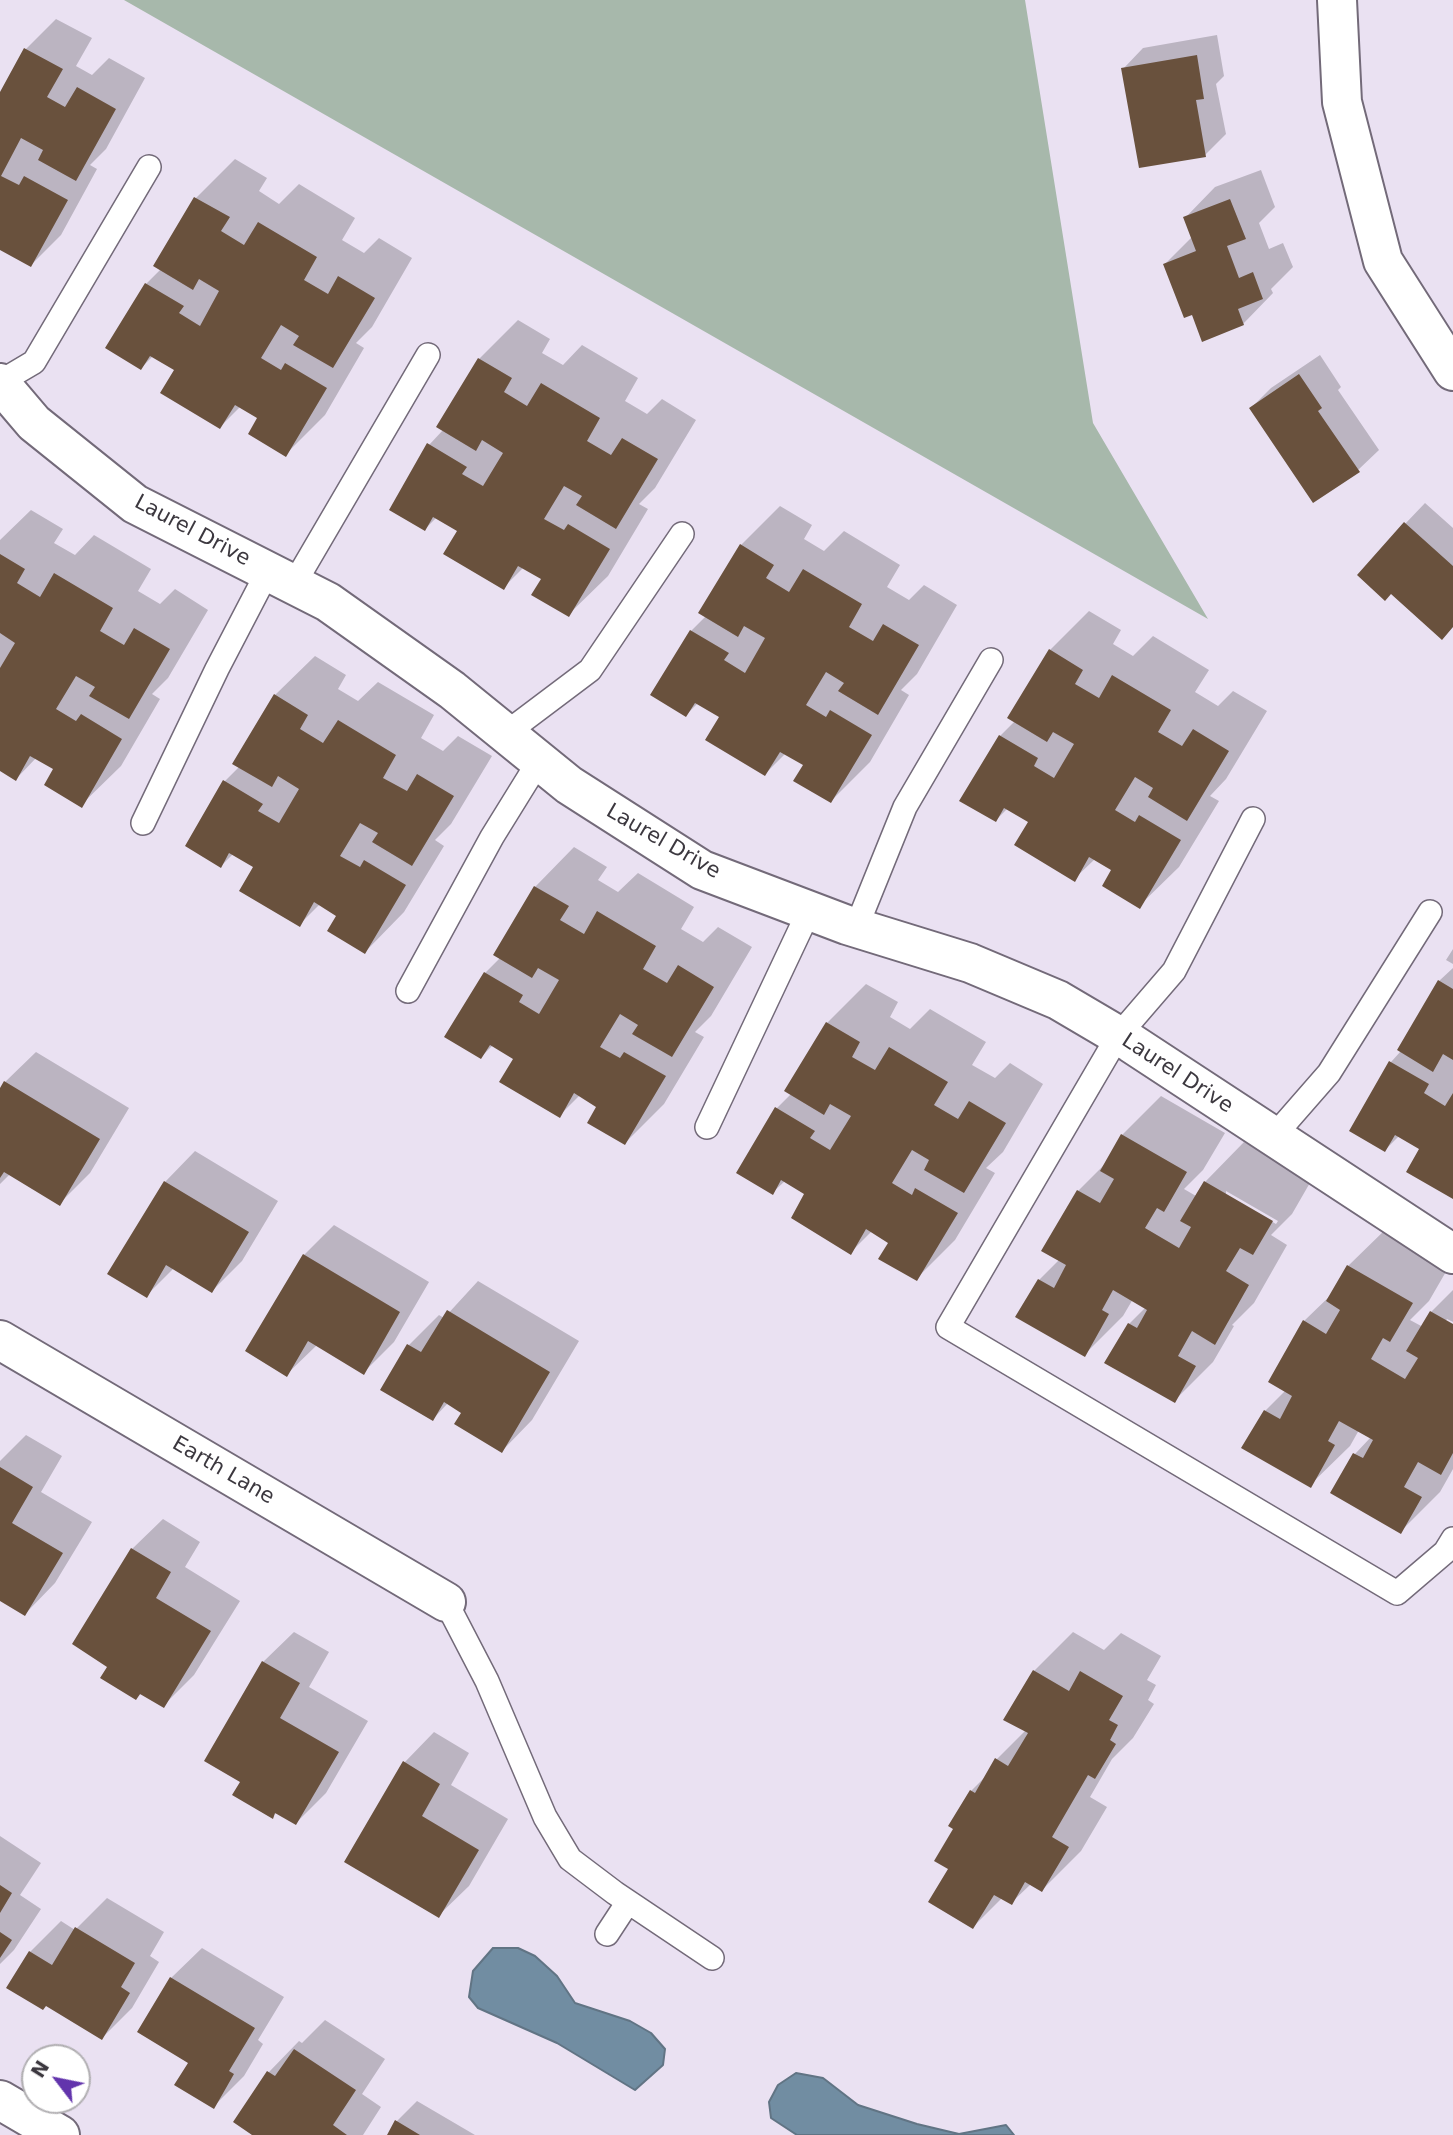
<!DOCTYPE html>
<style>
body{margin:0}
#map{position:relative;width:1453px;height:2135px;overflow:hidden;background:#eae1f2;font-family:"DejaVu Sans",sans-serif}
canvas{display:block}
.north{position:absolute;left:21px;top:2044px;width:70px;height:70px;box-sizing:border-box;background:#fff;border:2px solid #b1afb2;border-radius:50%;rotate:302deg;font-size:19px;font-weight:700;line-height:28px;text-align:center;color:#3c383f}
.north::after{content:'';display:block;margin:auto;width:24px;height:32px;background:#6234ac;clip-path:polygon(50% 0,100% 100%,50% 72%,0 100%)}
</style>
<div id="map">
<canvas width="1453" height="2135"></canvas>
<div class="north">N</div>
</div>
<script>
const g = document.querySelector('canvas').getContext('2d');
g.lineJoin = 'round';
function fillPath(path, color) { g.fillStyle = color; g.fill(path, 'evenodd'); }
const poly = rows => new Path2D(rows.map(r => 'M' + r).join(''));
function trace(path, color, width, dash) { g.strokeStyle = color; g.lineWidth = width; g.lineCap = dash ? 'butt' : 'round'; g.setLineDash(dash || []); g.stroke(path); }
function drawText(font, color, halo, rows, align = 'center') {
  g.font = font + ' "DejaVu Sans",sans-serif'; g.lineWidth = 7; g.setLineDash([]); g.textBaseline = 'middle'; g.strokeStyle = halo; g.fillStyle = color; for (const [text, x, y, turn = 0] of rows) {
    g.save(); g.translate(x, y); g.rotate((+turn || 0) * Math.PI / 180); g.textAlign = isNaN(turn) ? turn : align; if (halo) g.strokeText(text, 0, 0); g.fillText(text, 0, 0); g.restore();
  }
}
const green = poly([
 [124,0,1025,0,1093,423,1208,619]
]);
const water = poly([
 [493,1948,518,1948,535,1956,557,1976,575,2003,630,2021,651,2033,665,2049,663,2065,635,2090,557,2043,478,2008,469,1997,473,1971,493,1948],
 [796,2073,823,2078,858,2105,917,2124,959,2134,1006,2125,1014,2135,797,2135,771,2118,769,2102,778,2085,796,2073]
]);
const shadow = poly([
 [56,19,92,38,76,66,92,75,109,58,145,78,106,149,90,165,97,169,61,235,31,265,0,248,0,96,26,49],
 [1217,35,1224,76,1216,84,1226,134,1205,155,1123,69,1143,48],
 [235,159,267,178,259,191,279,204,299,184,355,218,342,240,364,253,379,238,412,258,372,327,356,343,364,348,325,415,286,454,259,417,241,406,220,427,176,369,153,356,141,368,146,284,161,269,156,266,196,198],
 [1261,170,1275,207,1259,223,1269,249,1283,243,1293,267,1271,289,1273,293,1243,324,1193,313,1165,264,1192,237,1185,218,1215,187],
 [518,320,550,339,542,353,563,365,582,345,638,378,625,401,647,414,662,399,696,420,655,488,639,504,648,509,608,576,568,615,543,578,524,567,503,588,459,530,437,517,425,529,429,445,444,429,479,359],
 [1320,355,1341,387,1338,390,1379,450,1358,470,1251,408,1271,388],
 [1425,503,1453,528,1453,626,1405,524],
 [780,506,812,525,804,539,824,551,844,531,900,565,887,587,909,600,924,585,957,605,917,674,901,690,909,695,870,762,831,801,805,765,786,753,765,774,721,716,698,703,686,715,691,631,706,616,741,545],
 [31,510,63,529,54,543,75,555,94,535,151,569,138,591,160,604,175,589,208,610,168,678,152,694,160,699,121,766,81,805,55,769,36,758,16,779,0,769,0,540],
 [1089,611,1121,630,1113,644,1133,656,1153,636,1209,670,1195,692,1218,706,1233,691,1267,711,1226,779,1210,796,1219,801,1179,867,1139,906,1114,870,1095,859,1074,879,1031,822,1008,808,996,820,1000,736,1015,721,1050,650],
 [315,656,346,675,338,689,358,701,378,682,434,715,421,738,443,751,458,736,492,756,451,824,435,840,444,846,404,912,365,952,339,915,320,904,299,925,255,867,233,854,221,866,225,781,240,766,275,695],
 [574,847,607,867,598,880,618,892,638,873,694,907,681,929,703,942,718,927,752,947,711,1016,695,1032,704,1037,664,1104,625,1143,599,1106,580,1095,559,1116,515,1058,493,1045,481,1057,447,1037,485,973,500,958,535,887],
 [1453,949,1453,964,1446,960],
 [1453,968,1453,1197,1422,1148,1400,1135,1385,1150,1351,1130,1391,1062,1401,1051,1439,981],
 [866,984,898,1002,890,1017,910,1029,930,1009,986,1042,972,1065,995,1078,1010,1063,1043,1084,1003,1152,986,1168,995,1173,955,1240,916,1279,890,1243,872,1231,851,1252,807,1194,785,1181,772,1193,777,1108,792,1093,827,1023],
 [36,1052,129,1108,90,1173,59,1204,10,1174,0,1184,0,1091,5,1082],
 [1161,1096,1225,1133,1203,1170,1184,1189,1196,1196,1205,1182,1244,1142,1311,1181,1292,1214,1271,1235,1287,1245,1254,1303,1232,1325,1234,1326,1213,1362,1174,1401,1129,1324,1146,1307,1133,1299,1123,1316,1084,1355,1039,1280,1060,1259,1078,1191,1108,1161,1122,1135],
 [1226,1191,1278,1221,1276,1224,1226,1195],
 [195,1151,278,1201,242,1261,212,1291,174,1268,146,1296,109,1273,165,1182],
 [334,1225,429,1282,394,1342,364,1372,317,1345,287,1374,304,1255],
 [1388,1227,1451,1263,1429,1301,1410,1320,1423,1327,1431,1312,1453,1290,1453,1322,1447,1319,1445,1322,1453,1326,1453,1469,1440,1492,1400,1532,1355,1454,1371,1437,1359,1430,1350,1446,1310,1485,1244,1447,1265,1411,1286,1390,1304,1321,1333,1293,1348,1266],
 [478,1281,579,1341,532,1420,502,1451,463,1412,448,1403,433,1419,409,1345,439,1315,444,1318],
 [26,1435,62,1456,41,1492,92,1522,55,1583,25,1614,0,1599,0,1461],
 [163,1519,200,1542,185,1567,240,1601,194,1675,163,1706,142,1693,136,1698,110,1666,132,1549],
 [294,1632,329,1652,309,1687,368,1721,326,1793,296,1823,277,1812,272,1817,243,1782,263,1662],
 [1073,1632,1104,1650,1121,1633,1161,1656,1147,1680,1156,1685,1148,1700,1154,1704,1133,1738,1112,1759,1090,1797,1107,1807,1081,1851,1042,1890,1031,1884,1011,1903,1002,1898,973,1927,950,1868,956,1829,951,1825,971,1791,988,1774,997,1759,1026,1730,1034,1671],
 [434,1732,469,1753,451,1785,508,1819,469,1886,438,1916,404,1763],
 [0,1836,41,1863,20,1895,41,1909,14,1950,0,1964],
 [107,1898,164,1932,150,1956,159,1962,132,2008,102,2038,46,2005,9,1988,30,1952,61,1921,75,1930],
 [202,1948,284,1997,258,2040,263,2044,244,2076,214,2106,190,2062,171,1978],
 [325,2020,385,2059,362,2094,381,2107,363,2135,256,2135,236,2122,269,2072,299,2041,302,2043],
 [417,2101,475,2135,389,2135,397,2121]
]);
const building = poly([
 [24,48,63,69,47,97,65,107,77,87,116,109,76,181,38,160,43,150,21,138,1,176,19,185,24,176,68,200,31,267,0,250,0,92],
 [1197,55,1204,99,1196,100,1206,157,1139,168,1121,68],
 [194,197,230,217,221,231,244,245,258,222,317,257,304,280,328,294,338,276,375,298,333,368,293,345,299,336,281,325,261,358,281,370,285,363,327,388,286,457,248,434,257,418,235,405,220,429,160,393,174,370,150,356,141,370,105,348,145,283,184,306,179,313,200,326,219,291,199,279,193,290,153,266],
 [1230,199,1246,239,1227,246,1239,278,1253,272,1263,299,1238,309,1244,325,1202,342,1192,315,1184,318,1163,264,1196,251,1183,217],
 [478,358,512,378,504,392,527,406,541,383,600,418,587,441,611,455,622,438,658,459,616,529,576,505,582,496,564,486,544,519,564,530,568,524,610,549,569,617,531,595,541,579,518,566,504,590,443,554,457,531,433,517,425,531,389,510,427,443,467,467,462,474,483,486,503,453,482,440,476,451,436,427],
 [1299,374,1322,408,1318,411,1360,472,1313,503,1249,408],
 [1404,522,1453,566,1453,627,1442,640,1391,594,1385,601,1357,575],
 [740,544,774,565,766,578,789,592,803,569,862,604,849,627,873,641,883,624,919,645,878,715,838,691,844,683,826,672,806,705,826,717,830,710,872,735,831,803,793,781,803,765,780,752,765,776,705,740,719,717,695,703,686,717,650,695,690,630,729,653,724,660,745,673,765,638,744,626,738,637,698,613],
 [0,554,25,569,17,583,40,597,54,573,113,608,100,631,124,645,134,628,170,649,129,719,89,696,95,687,76,676,56,709,76,721,81,714,122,739,82,808,44,785,53,769,30,756,16,781,0,771,0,668,15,643,0,633],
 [1049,649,1083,670,1075,684,1099,698,1112,675,1171,710,1158,732,1182,746,1193,729,1229,751,1187,821,1148,797,1153,788,1135,777,1115,810,1135,822,1139,815,1181,840,1140,909,1102,886,1111,870,1089,857,1075,882,1014,845,1028,822,1004,808,996,822,959,801,999,735,1038,758,1034,766,1054,778,1074,744,1053,732,1047,742,1007,718],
 [274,694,308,715,300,729,323,743,338,720,396,755,383,778,407,791,417,774,454,796,412,866,372,842,378,833,360,823,340,856,360,867,364,860,406,885,365,954,327,931,336,916,314,902,300,927,239,891,253,867,229,853,221,868,185,846,223,780,263,804,258,811,279,823,299,789,278,776,272,787,232,764],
 [534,886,569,906,560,920,584,934,597,911,656,946,643,969,667,983,678,965,714,987,672,1057,632,1034,638,1025,620,1014,600,1047,620,1058,624,1052,666,1076,625,1145,587,1123,596,1107,574,1093,560,1118,499,1082,513,1059,490,1045,481,1059,444,1037,484,972,523,995,519,1002,539,1014,559,980,538,968,532,978,493,955],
 [1438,980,1453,989,1453,1060,1443,1054,1433,1072,1397,1050],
 [826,1022,860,1042,852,1057,875,1070,889,1047,948,1082,934,1105,958,1119,969,1101,1006,1123,964,1193,924,1170,929,1160,912,1150,892,1183,912,1195,915,1188,958,1213,917,1281,878,1259,888,1243,866,1229,851,1255,791,1218,804,1194,781,1180,773,1195,736,1173,775,1107,815,1131,810,1138,830,1150,851,1116,830,1104,824,1115,784,1091],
 [1389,1061,1429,1084,1424,1093,1445,1106,1453,1093,1453,1199,1406,1172,1419,1149,1395,1135,1385,1152,1349,1131],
 [4,1081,100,1139,60,1206,4,1172,0,1178,0,1088],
 [1121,1134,1187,1172,1164,1212,1157,1208,1145,1228,1179,1248,1191,1227,1180,1221,1204,1181,1273,1221,1253,1255,1240,1248,1226,1271,1249,1285,1215,1345,1192,1331,1178,1356,1196,1366,1175,1403,1104,1363,1128,1323,1137,1328,1147,1310,1113,1290,1102,1310,1109,1314,1085,1357,1015,1317,1038,1279,1054,1288,1066,1265,1041,1251,1077,1190,1100,1203,1114,1179,1100,1171],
 [164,1181,249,1232,212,1293,166,1265,147,1298,107,1274],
 [303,1254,400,1312,364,1375,308,1341,287,1377,245,1351],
 [1347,1265,1413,1303,1390,1342,1383,1338,1371,1359,1405,1379,1418,1358,1406,1351,1430,1311,1453,1324,1453,1453,1441,1475,1418,1462,1404,1487,1422,1497,1401,1534,1330,1493,1353,1453,1363,1458,1373,1440,1339,1421,1328,1441,1335,1445,1311,1488,1241,1448,1264,1410,1280,1419,1292,1396,1268,1382,1303,1320,1326,1334,1340,1310,1326,1301],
 [447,1310,550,1372,502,1453,454,1424,461,1413,444,1402,433,1421,380,1390,407,1344,421,1352],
 [0,1467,33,1487,12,1523,63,1553,25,1616,0,1601],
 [131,1548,171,1572,156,1598,211,1631,164,1708,140,1694,136,1700,100,1678,107,1667,72,1644],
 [262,1661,300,1683,280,1718,339,1752,296,1825,275,1813,273,1819,232,1795,240,1782,204,1761],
 [1033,1670,1069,1691,1080,1671,1123,1696,1109,1720,1118,1725,1110,1740,1116,1744,1095,1779,1088,1775,1052,1837,1069,1847,1042,1892,1025,1882,1012,1905,994,1895,973,1929,928,1902,948,1869,934,1861,953,1829,948,1826,970,1790,975,1793,995,1758,1008,1766,1028,1733,1003,1720],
 [403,1761,440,1784,422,1816,479,1850,439,1918,344,1862],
 [0,1885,12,1893,0,1913],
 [75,1927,135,1963,121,1987,130,1993,102,2040,46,2006,43,2010,6,1988,29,1951,52,1965],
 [0,1932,12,1940,0,1958],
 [170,1977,255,2028,229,2071,234,2074,214,2109,174,2085,188,2063,137,2032],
 [294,2049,356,2090,333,2125,347,2135,252,2135,233,2122,267,2071,275,2076],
 [395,2120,420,2135,387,2135]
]);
const lane = poly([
 [0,382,34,362,149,167],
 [294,584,428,355],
 [505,734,590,670,682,534],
 [1253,819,1174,971,1118,1036,948,1327,1397,1593,1445,1552,1453,1539],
 [143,823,217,669,268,571],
 [856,928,905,807,991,660],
 [408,991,492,837,539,761],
 [707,1127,809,911],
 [1274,1136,1329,1073,1430,912],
 [446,1602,487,1681,545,1817,570,1859,615,1893,712,1958],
 [607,1934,628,1902]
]);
const street = poly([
 [1337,0,1342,102,1383,261,1453,371],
 [0,383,34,423,135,504,328,602,452,690,569,785,702,870,847,925,970,963,1058,1000,1131,1043,1453,1254],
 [0,1340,446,1602],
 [0,2100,60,2135]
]);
const streetNames = [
 ["Laurel Drive",192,531,28],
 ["Laurel Drive",663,842,30],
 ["Laurel Drive",1177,1074,33],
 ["Earth Lane",223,1471,30]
];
fillPath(green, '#a7b8ab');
fillPath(water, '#718da2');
trace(water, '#617484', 2);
fillPath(shadow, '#0003');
fillPath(building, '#69513d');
trace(lane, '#736a79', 26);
trace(street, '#736a79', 42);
trace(lane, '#fff', 23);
trace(street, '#fff', 38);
drawText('21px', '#3c383f', '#fff', streetNames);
</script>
